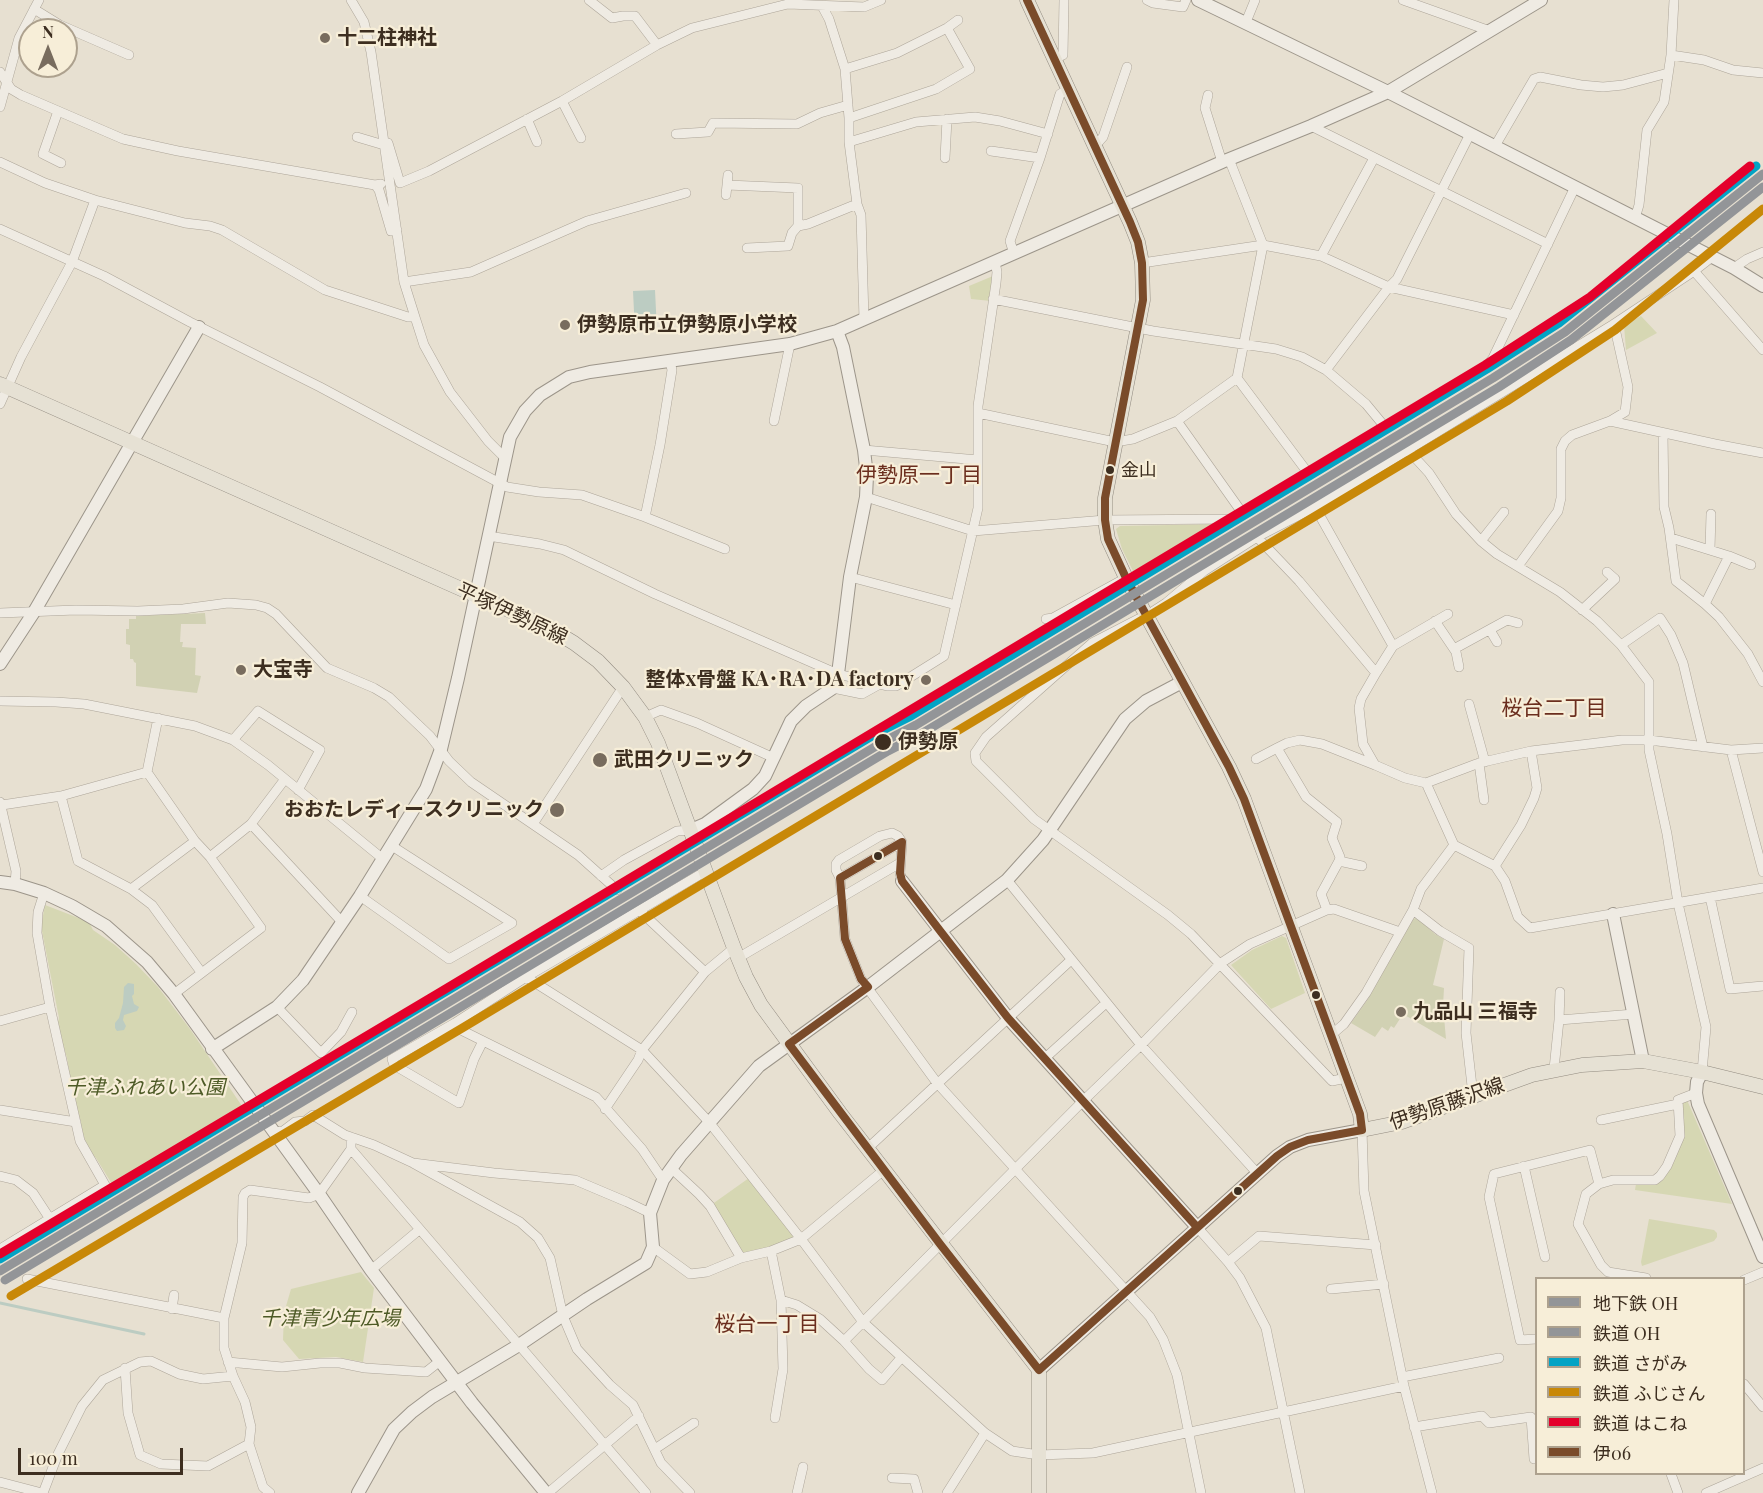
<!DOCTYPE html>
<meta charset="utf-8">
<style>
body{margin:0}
#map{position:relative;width:1763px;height:1493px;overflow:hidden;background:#e7e0d1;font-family:"Playfair Display","Noto Sans JP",serif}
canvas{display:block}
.legend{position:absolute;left:1535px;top:1277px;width:210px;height:198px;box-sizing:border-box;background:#f7eed8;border:2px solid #ada18e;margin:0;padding:8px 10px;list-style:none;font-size:18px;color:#3d2e20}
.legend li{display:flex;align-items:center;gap:12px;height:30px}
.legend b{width:30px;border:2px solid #ada18e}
.north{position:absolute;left:18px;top:18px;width:60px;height:60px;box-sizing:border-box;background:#f7eed8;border:2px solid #ada18e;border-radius:50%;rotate:0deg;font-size:16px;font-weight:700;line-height:24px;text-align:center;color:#3d2e20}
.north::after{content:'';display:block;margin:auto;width:21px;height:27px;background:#786c5e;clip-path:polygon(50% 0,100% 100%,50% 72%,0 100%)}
.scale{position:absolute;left:18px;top:1448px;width:165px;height:27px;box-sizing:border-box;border:3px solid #3d2e20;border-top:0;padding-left:8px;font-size:18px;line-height:21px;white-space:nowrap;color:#3d2e20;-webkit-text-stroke:4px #f7eed8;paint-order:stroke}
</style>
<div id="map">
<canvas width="1763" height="1493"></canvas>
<ul class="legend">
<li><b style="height:8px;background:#939598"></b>地下鉄 OH</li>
<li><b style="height:8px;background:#939598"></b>鉄道 OH</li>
<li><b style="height:8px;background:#03a3c5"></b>鉄道 さがみ</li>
<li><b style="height:8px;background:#c88808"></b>鉄道 ふじさん</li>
<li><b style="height:8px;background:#e4002b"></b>鉄道 はこね</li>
<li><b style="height:8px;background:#7a4b2a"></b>伊06</li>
</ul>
<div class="north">N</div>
<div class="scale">100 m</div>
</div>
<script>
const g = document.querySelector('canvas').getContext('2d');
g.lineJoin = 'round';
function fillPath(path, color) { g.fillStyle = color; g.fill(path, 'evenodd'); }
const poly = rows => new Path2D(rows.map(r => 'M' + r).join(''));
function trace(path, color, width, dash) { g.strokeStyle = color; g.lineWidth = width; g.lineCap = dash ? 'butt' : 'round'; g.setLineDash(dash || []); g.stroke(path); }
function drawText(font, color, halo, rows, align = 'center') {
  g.font = font + ' "Playfair Display","Noto Sans JP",serif'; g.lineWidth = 4.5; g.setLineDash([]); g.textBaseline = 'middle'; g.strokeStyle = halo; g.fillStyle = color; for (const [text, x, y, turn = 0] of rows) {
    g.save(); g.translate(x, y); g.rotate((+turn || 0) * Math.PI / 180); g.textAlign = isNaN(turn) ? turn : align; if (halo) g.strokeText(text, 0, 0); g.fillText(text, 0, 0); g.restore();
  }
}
const green = poly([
 [993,276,991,301,971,299,969,286],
 [1641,316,1657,333,1626,350,1624,325],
 [1225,524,1227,527,1135,575,1122,549,1116,529,1120,526],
 [45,905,89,922,93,930,115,945,136,964,158,987,190,1029,246,1112,238,1116,235,1122,227,1128,220,1130,209,1138,201,1138,187,1148,115,1189,96,1158,92,1155,82,1133,74,1094,72,1092,67,1058,57,1025,59,1018,41,926],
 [1282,936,1286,938,1305,993,1271,1009,1231,965,1252,950],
 [1687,1100,1732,1204,1635,1190,1636,1184,1657,1184,1663,1180,1674,1162,1683,1138,1682,1103],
 [749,1178,799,1239,743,1256,711,1205],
 [1649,1219,1714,1230,1717,1233,1717,1237,1714,1241,1642,1266,1641,1262],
 [361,1272,374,1288,363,1362,336,1357,299,1359,283,1340,284,1313,291,1289]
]);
const cemetery = poly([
 [205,613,206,624,181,624,180,642,183,642,182,647,196,648,195,675,201,676,197,693,136,686,136,663,134,662,133,659,130,659,130,645,126,644,126,629,129,629,129,619,136,619,136,616],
 [1417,918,1435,934,1444,939,1433,985,1444,988,1443,1006,1446,1039,1403,1014,1394,1028,1391,1026,1388,1031,1382,1027,1375,1037,1351,1023,1368,999,1411,919]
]);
const water = poly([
 [655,290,657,331,635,332,633,291],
 [128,983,134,984,134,994,132,996,134,1004,139,1007,137,1011,124,1015,123,1020,126,1026,124,1030,117,1031,115,1028,115,1023,119,1018,123,1003,124,987]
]);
const stream = poly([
 [0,1303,144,1334]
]);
const street = poly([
 [351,0,364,22,371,52,404,282,415,317,424,345,450,392,488,441,504,457],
 [589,0,612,18,623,16,635,16,657,45],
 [1147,0,1153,3,1183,7,1186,0],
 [1403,0,1490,31],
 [822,6,829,19,845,69,849,118,849,142,857,204,861,215,864,319],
 [34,9,60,25,129,55],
 [1246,22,1255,0],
 [1671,55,1704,60,1733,70,1763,73],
 [1055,58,1063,55,1064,0],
 [845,69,897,53,947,28,958,20],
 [0,72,11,89,21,95,123,139,178,151,375,185,381,184],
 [1208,95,1205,108,1222,162],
 [562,101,581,138],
 [0,107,19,38,39,0],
 [58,111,43,154,61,163],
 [849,118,936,89,970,69,947,28],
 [527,119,537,142],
 [1311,126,1548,244],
 [676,134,708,132,713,123,797,124,820,113,848,105],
 [357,137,384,145],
 [383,142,388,143,400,183,429,171,562,101,657,45,692,28,788,4,864,7,881,0],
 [849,142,916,122,975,117,1000,121,1048,134],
 [1095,146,1103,137,1127,67],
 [1495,146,1534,79,1540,77,1581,85,1603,87,1623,85,1668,73],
 [991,151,1040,158],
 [945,158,947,119],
 [0,162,45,183,95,200,185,223,210,226,222,230,325,290,408,317,415,317],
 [375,185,379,190,391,231,397,230],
 [727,185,798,188,798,226,808,224,857,204],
 [726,195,728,175],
 [1635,218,1639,205,1647,130,1664,102,1671,55,1674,0],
 [0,229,104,276,190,322,320,387,507,487,539,492,582,495,645,517,725,549],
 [747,248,788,246,792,233,798,226],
 [1014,254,1010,241,1040,158,1060,94,1069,89],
 [1321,256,1374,158],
 [1142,263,1263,245,1321,256,1389,287,1514,315],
 [1734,268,1747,259,1763,252],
 [1694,271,1763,350],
 [404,282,471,272,587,221,686,193],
 [993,299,1153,331,1276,349,1302,357,1326,370,1366,404,1385,427],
 [1326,370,1389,287,1397,279,1470,134],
 [1237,378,1308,473],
 [0,404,21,357,72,262,95,200],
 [978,413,1115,442,1133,439,1177,421,1237,378,1263,245,1229,159],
 [774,421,790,344],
 [1177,421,1243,514],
 [1610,421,1715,444,1763,453],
 [1663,433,1664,507,1669,528,1676,581,1705,604,1719,617,1748,654,1763,682],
 [864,450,978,460],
 [1408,450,1429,473,1456,514,1481,541,1497,554,1560,592,1597,621,1621,645,1649,682,1649,750,1667,834,1678,903,1706,1027,1702,1072],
 [866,497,973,531,1105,520,1235,519,1308,473,1487,366,1493,358,1575,187],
 [1315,507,1393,646],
 [645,517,660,445,672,370,670,361],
 [488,536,540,544,564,550,655,594,838,674,887,686,896,686,944,656,978,508,978,406,996,283,997,272,995,262],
 [1257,537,1299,581,1376,673,1361,699,1359,708,1363,744,1375,765,1405,778,1426,783,1454,845],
 [1671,538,1729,556,1705,604],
 [1481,541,1504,512],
 [1710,549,1711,514],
 [1729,556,1751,565],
 [1518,566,1558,511,1561,498,1561,449,1565,441,1572,435,1610,421,1625,412,1628,387,1614,324],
 [850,577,956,605],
 [1582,610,1615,579,1607,572],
 [0,613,76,610,138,611,183,609,228,603,256,605,267,608,276,614,327,668,374,688,389,697,430,736,449,761,471,782,578,855,617,890],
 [1046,619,1053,618,1126,578],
 [1435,621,1456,652,1459,667],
 [1490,630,1497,642],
 [1621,645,1660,618,1671,635,1683,663,1703,747],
 [1454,649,1507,620,1518,623],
 [1376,673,1393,646,1448,614],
 [833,688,862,694,880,684],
 [0,701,56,702,84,704,195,726,233,740,268,765,383,859],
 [1469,704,1485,762],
 [645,717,661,710,697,723,774,758],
 [158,718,147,772,195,841,210,857,261,928,174,994],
 [233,740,258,711,320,750,298,790],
 [1731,750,1763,872],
 [1256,759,1277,748],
 [1479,763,1484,800],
 [1426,783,1479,763,1531,751,1622,740,1649,740,1731,750,1763,748],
 [61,796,78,861,131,889,152,905,201,972],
 [0,802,16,871,15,884],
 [2,805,61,796,147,772],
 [251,824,342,922],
 [533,824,623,687],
 [210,857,251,824,285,779],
 [1339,861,1362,866],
 [1495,866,1521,825,1534,798,1537,788,1531,751],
 [601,876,624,860,677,831,691,830],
 [840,878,902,842],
 [1007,880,1141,1045,1257,1173],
 [902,881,900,873,902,842,898,836,892,833,880,836,839,860,836,864,836,870,840,878,845,939,861,979,937,1083,1150,1317,1163,1339,1177,1375,1201,1493],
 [131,889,195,841],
 [360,896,449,959,512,923,392,846],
 [1710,897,1730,989,1763,986],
 [1327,910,1321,894,1339,861,1340,857,1332,838,1337,822,1306,797,1277,748,1287,743,1300,740,1322,744,1375,765],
 [1413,910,1440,931,1469,948,1466,1033,1473,1095],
 [640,911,705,972],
 [738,958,900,863],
 [526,977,642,1050,709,1122,801,1239,863,1322,985,1433,1012,1451,1039,1455,1093,1453,1404,1386],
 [277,1007,321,1053,341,1032,352,1012],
 [1559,1020,1560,992],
 [0,1021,50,1007],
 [455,1023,463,1031,596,1097,642,1149,663,1180],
 [1330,1036,1344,1024,1366,993,1413,910,1421,889,1454,845,1495,866,1505,881,1518,917,1530,928,1763,888],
 [483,1041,474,1059,459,1103,394,1065,392,1059,455,1023,526,977,706,871],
 [1044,1059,1106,1003],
 [1554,1069,1559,1020,1634,1014],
 [1346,1078,1332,1081,1191,934,1168,915,1034,819,976,761,975,753,986,737,1092,643,1152,612,1166,603,1204,571,1257,537,1315,507,1614,324,1694,271,1712,257],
 [605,1109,638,1060,642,1050,705,972,734,948],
 [0,1110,76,1122],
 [1601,1120,1678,1104],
 [1362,1130,1364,1191,1404,1386,1432,1493],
 [274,1132,283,1131,295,1122,305,1121,313,1115,345,1135,374,1145,413,1163,494,1173,575,1180,627,1202,650,1213],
 [351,1137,351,1149,646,1493],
 [868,1148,1071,960],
 [413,1163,520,1222,538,1238,550,1258,563,1316,577,1349,610,1385,633,1405,661,1463,690,1493],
 [1524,1166,1545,1257],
 [671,1168,699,1194,710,1206,741,1258],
 [0,1176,16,1180,33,1193,50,1219],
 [1197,1227,1228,1262,1240,1278,1266,1328,1300,1493],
 [653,1247,690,1274,707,1272,741,1258,771,1251,801,1239,885,1169],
 [0,1249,105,1185,80,1141,50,1007,37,933,38,912,44,893],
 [771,1251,781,1300,783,1369,775,1418],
 [1228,1262,1259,1236,1376,1245],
 [371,1270,419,1230],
 [1646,1278,1608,1272,1601,1265,1578,1224,1586,1194,1599,1184,1613,1180,1655,1180,1660,1176,1667,1166,1680,1136,1678,1100,1696,1093],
 [27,1279,224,1318],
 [1744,1280,1763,1272],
 [1331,1289,1384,1284],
 [781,1300,797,1305,820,1319,844,1341,869,1369,882,1380,901,1358],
 [172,1309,174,1295],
 [1536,1339,1520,1340,1489,1197,1494,1174,1590,1150,1599,1184],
 [844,1341,1083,1101,1141,1045,1221,963,1250,944,1327,910,1334,909,1400,932],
 [228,1362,282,1367,320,1363,340,1363,365,1368,426,1372,440,1361],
 [125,1368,128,1413,140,1455,161,1464,208,1466,249,1444],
 [1402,1377,1499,1358],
 [1744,1384,1763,1407],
 [1414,1427,1482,1416,1489,1423,1531,1417,1534,1459],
 [655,1449,694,1423],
 [1671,1474,1678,1493],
 [892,1478,914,1479,918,1493],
 [0,1482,42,1493],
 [43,1493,58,1454,82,1406,103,1380,140,1362,151,1361,179,1374,203,1379,233,1376],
 [270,1493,263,1487,249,1444,251,1427,245,1402,233,1376,224,1348,224,1318,242,1243,243,1197,245,1193,250,1190,309,1198,319,1194,351,1149],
 [548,1493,639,1416],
 [797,1493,803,1467],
 [947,1493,985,1433],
 [1706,1493,1763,1468]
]);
const secondary = poly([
 [1198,0,1388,92,1734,268,1763,286],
 [0,664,34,612,199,327],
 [691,830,705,824,753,789,765,776,791,721,806,706,833,688,838,674,850,577,866,497,867,476,864,450,843,347,837,331],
 [902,881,1008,1018,1197,1227],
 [0,882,15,884,44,893,72,906,106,926,147,962,174,994,319,1194,371,1270,472,1403,546,1493],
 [1613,914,1643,1061],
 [212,1049,277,1007,303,980,360,896,426,789,441,749,458,678,510,437,525,411,540,395,569,377,590,372,790,344,837,331,1222,162,1311,126,1388,92,1541,0],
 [1702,1072,1697,1082,1696,1093,1698,1104,1763,1257],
 [1039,1370,1277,1156,1290,1147,1308,1140,1362,1130],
 [358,1493,394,1429,412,1412,432,1397,519,1345,587,1299,646,1263,653,1247,650,1213,663,1180,681,1155,759,1066,868,987,1007,880,1043,840,1125,719,1146,701,1182,682]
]);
const primary = poly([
 [1027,0,1130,222,1138,242,1142,263,1143,300,1105,498,1105,520,1108,539,1126,578,1229,767,1244,799,1360,1114,1362,1130,1402,1122,1532,1075,1582,1065,1643,1061,1702,1072,1763,1087],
 [0,384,549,628,574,643,598,661,623,687,645,717,658,743,734,948,746,977,761,1005,840,1113,1039,1370,1039,1493]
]);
const bus1 = poly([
 [1027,0,1130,222,1138,242,1142,263,1143,300,1105,498,1105,520,1108,539,1126,578,1229,767,1244,799,1360,1114,1362,1130],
 [1197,1227,1008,1018,941,932,902,881,900,873,902,842,840,878,845,939,861,979,868,987,789,1044,940,1244,1039,1370,1277,1156,1290,1147,1308,1140,1362,1130]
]);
const rail1 = poly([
 [5,1280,888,751,921,734,1499,387,1571,340,1763,187]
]);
const rail2 = poly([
 [0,1259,877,733,911,716,1487,369,1559,323,1756,166]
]);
const rail3 = poly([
 [11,1296,464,1027,1507,401,1615,330,1763,209]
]);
const rail4 = poly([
 [0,1254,442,991,1485,365,1590,297,1750,166]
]);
const metro1 = poly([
 [0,1271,883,742,916,725,1493,378,1565,332,1763,174]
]);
const markers = [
 [325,38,6,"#786c5e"],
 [565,325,6,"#786c5e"],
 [1110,470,5,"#3d2e20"],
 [241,670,6,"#786c5e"],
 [926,680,6,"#786c5e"],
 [883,742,9,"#3d2e20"],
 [600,760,8,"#786c5e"],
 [557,810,8,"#786c5e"],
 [878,856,5,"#3d2e20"],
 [1316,995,5,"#3d2e20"],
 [1401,1012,6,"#786c5e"],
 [1238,1191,5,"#3d2e20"]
];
const busNames = [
 ["金山",1121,470]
];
const poiNames = [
 ["十二柱神社",337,38],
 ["伊勢原市立伊勢原小学校",577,325],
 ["大宝寺",253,670],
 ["整体x骨盤 KA･RA･DA factory",914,680,"right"],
 ["武田クリニック",614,760],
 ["おおたレディースクリニック",544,810,"right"],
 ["九品山 三福寺",1413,1012]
];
const streetNames = [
 ["平塚伊勢原線",512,614,25],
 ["伊勢原藤沢線",1447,1104,-19]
];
const stopNames = [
 ["伊勢原",898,742]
];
const parkNames = [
 ["千津ふれあい公園",145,1088],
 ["千津青少年広場",330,1319]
];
const neighbourhoodNames = [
 ["伊勢原一丁目",919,475],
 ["桜台二丁目",1554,708],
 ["桜台一丁目",767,1324]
];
fillPath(green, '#d6d7b3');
fillPath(cemetery, '#d1d1b3');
fillPath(water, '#bcccc2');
trace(stream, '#bcccc2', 3);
trace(street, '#ada599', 10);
trace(secondary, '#9c958a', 14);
trace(primary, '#928b80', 15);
trace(street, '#efebe3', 9);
trace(secondary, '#efebe3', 12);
trace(primary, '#e6e1d4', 14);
trace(bus1, '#7a4b2a', 8);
trace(rail1, '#939598', 9);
trace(rail2, '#03a3c5', 9);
trace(rail3, '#c88808', 9);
trace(rail4, '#e4002b', 9);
trace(metro1, '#939598', 9);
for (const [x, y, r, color] of markers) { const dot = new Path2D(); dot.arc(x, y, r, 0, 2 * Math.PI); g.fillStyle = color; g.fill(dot); trace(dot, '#f7eed8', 2); }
drawText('18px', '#3d2e20', '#f7eed8', busNames, 'left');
drawText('bold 20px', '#3d2e20', '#f7eed8', poiNames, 'left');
drawText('20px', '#3d2e20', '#f7eed8', streetNames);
drawText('bold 20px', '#3d2e20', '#f7eed8', stopNames, 'left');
drawText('italic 20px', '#4d5a26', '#f7eed8', parkNames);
drawText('21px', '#6b2e1e', '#f7eed8', neighbourhoodNames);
</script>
